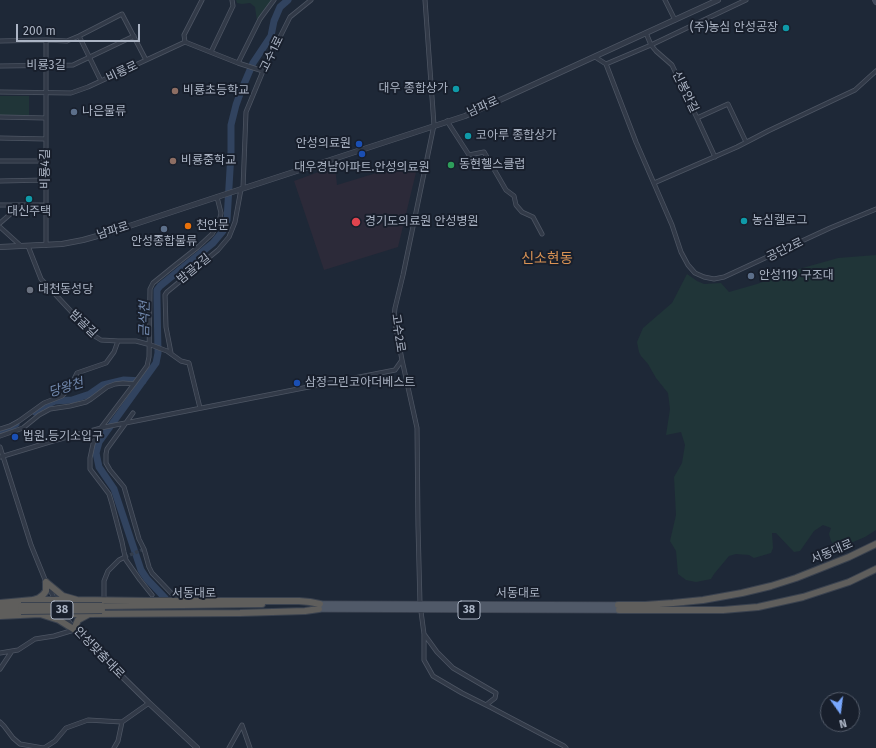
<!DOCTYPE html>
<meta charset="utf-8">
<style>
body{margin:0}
#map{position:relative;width:876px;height:748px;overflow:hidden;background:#1e2837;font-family:"Fira Sans",sans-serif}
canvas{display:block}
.north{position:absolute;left:820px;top:692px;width:40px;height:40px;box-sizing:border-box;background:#181f2c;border:1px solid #535b69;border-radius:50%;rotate:166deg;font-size:11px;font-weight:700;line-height:16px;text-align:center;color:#acb5c5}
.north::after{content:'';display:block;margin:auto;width:14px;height:18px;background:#79a7fc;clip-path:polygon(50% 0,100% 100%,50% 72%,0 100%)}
.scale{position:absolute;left:16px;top:24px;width:124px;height:18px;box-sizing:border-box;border:2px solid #acb5c5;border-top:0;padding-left:5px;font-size:12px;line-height:14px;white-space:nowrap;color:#acb5c5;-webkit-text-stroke:3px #181f2c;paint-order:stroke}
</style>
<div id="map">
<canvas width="876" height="748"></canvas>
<div class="north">N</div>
<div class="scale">200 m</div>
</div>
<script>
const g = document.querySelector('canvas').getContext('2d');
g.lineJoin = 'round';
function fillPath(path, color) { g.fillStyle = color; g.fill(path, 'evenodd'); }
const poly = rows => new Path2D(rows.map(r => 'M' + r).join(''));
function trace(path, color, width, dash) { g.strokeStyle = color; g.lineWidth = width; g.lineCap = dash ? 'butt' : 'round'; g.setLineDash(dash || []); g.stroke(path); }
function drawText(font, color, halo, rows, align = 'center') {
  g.font = font + ' "Fira Sans","Noto Sans KR",sans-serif'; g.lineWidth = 4; g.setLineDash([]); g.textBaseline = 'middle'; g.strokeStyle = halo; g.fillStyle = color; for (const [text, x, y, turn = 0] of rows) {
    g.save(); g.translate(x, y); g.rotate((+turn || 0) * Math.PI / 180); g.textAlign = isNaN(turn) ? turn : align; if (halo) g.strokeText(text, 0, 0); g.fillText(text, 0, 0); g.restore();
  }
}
const medical = poly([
 [419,160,398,247,324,270,294,181,335,166,337,185]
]);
const green = poly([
 [236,0,274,0,260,24,257,21,255,7,250,3,242,4,237,3],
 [0,96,29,96,29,116,0,116],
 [876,255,876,530,865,537,846,545,836,547,831,541,829,534,831,528,823,525,814,531,800,551,794,552,776,533,772,533,773,548,771,553,754,558,749,555,736,554,729,556,714,574,711,579,696,582,686,580,678,574,676,551,670,541,676,515,674,477,682,463,685,445,681,432,666,435,670,409,668,393,656,378,648,364,641,356,639,352,637,342,643,328,672,303,687,274,697,281,704,284,721,283,729,292,757,284,792,271,838,258]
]);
const river = poly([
 [35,412,41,407,55,401,72,400,90,394,103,385,124,380,143,381],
 [0,433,16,424],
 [165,598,147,579,141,570,114,489,99,467,96,453,99,442,156,363,158,353,157,299,157,290,160,286,213,243,223,231,227,220,231,153,231,125,236,105,241,91,253,63,271,36,274,21,280,7,288,0]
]);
const minorTunnel = poly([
 [125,557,144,549]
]);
const minor = poly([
 [665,0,675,20],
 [646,33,651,45,656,51,672,65,698,120,715,157],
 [79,36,101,81],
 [46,40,46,245],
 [0,41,46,40,67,41,79,36,122,14,146,60],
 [185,42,184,35,202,0],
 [211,52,233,6,232,0],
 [595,57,606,64],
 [238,63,260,19,274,0],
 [606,64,636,142,672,225,681,252,688,265,695,273,704,277,714,279,724,277,830,228,876,209],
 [606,64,651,45,746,0],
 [0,66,73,65,134,36],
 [0,92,71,93,88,87,185,42,238,63,263,71],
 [0,117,46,118],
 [697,118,728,104,746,142],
 [447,121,469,155,484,152,506,190,514,196,516,205,522,212,533,217,542,234],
 [0,138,46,139],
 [0,161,46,161],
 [0,181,46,180],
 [654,183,737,147,768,131,855,90,876,71],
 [243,188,246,112,263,71,290,17,311,0],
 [0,205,46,205],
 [0,223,15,210,17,205],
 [0,227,21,246],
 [28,246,41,279,93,335,101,340,118,341,136,341,151,345,167,351,181,361,189,363,200,408],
 [171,353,166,327,165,295,167,292,218,250,229,237,235,222,241,189],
 [402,360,417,428,418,526,420,604,424,634,424,660,433,676,462,693,490,707,564,746,566,748],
 [134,384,100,429,97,435,93,444,90,458,90,469,109,494,112,504,122,542,124,552,126,560,140,580,152,595],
 [133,413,107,449,106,454,106,463,110,470,124,487,139,539,144,549,149,567,152,573,175,597],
 [0,429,10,426,19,421,44,403,62,396,69,389,77,373,106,363,114,352,118,341],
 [0,436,23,428,39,415,50,409,70,406,86,402,91,399,107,387,115,384,123,383,134,384,147,366,149,357,150,289,153,283,174,266,198,247,212,234,219,222,221,213,217,197],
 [0,447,31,545,46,582,55,600],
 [0,457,53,441,105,427,395,370,402,360,394,317,395,308,403,275,434,125,425,0],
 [104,600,104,581,108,571,119,560,125,557],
 [424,634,437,652,453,668,496,693,495,698,486,705],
 [0,653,12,651],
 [0,669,12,651,18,650,35,639,54,636,74,630],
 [0,722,4,726,13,738,20,744,43,748],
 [44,748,55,741,66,728,88,720,122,722],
 [114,748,118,741,122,722,149,703],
 [229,748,242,725,250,748]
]);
const tertiary = poly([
 [0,247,62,244,83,240,108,233,217,197,465,116,718,0],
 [62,613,75,630,149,703,197,748]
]);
const secondary = poly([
 [875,0,876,2]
]);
const primary = poly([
 [320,604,618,605],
 [319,609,619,610]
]);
const trunk = poly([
 [46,582,63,596,77,600,150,601,299,601,310,602,320,604],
 [36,600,71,600],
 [0,603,33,600,39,598,43,595,46,591,46,582],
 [618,605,645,605,673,603,703,600,742,593,771,586,796,578,849,557,876,544],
 [102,606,262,604],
 [0,608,21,606],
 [619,610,723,610,758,607,803,597,849,582,876,569],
 [0,612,21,611],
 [48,614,86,614],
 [0,616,40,614,59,620,75,630,75,627,78,620,89,614,240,613,305,611,319,609]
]);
const trunkBridge = poly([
 [21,606,102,606],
 [21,611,102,610]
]);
const markers = [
 [786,28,4,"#0f9aa8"],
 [456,89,4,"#0f9aa8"],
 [175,91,4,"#8d6e63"],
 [74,112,4,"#5c6f8a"],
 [468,136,4,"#0f9aa8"],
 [359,144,4,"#1a4fb4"],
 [362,154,4,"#1a4fb4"],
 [173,161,4,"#8d6e63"],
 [451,165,4,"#2e9e5b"],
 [29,199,4,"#0f9aa8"],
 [744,221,4,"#0f9aa8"],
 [356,222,5,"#e0444e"],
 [188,226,4,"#e8710a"],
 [164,229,4,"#5c6f8a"],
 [751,276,4,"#5c6f8a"],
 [30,290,4,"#6b7280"],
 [297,383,4,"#1a4fb4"],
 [15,437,4,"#1a4fb4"]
];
const shields = [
 [62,610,22],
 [469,610,22]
];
const shieldNames = [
 ["38",62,610],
 ["38",469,610]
];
const poiNames = [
 ["(주)농심 안성공장",778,28,"right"],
 ["대우 종합상가",448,89,"right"],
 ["비룡초등학교",183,91],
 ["나은물류",82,112],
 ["코아루 종합상가",476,136],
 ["안성의료원",351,144,"right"],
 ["비룡중학교",181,161],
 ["동현헬스클럽",459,165],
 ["대우경남아파트.안성의료원",362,168,"center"],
 ["대신주택",29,212,"center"],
 ["농심켈로그",752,221],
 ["경기도의료원 안성병원",365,222],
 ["천안문",196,226],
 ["안성종합물류",164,242,"center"],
 ["안성119 구조대",759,276],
 ["대천동성당",38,290],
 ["삼정그린코아더베스트",305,383],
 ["법원.등기소입구",23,437]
];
const streetNames = [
 ["고수1로",272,54,-64],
 ["비룡3길",46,66],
 ["비룡로",122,72,-25],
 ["신봉안길",685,92,64],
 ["남파로",483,107,-24],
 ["비룡4길",46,169,-90],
 ["남파로",113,231,-17],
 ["공단2로",785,250,-25],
 ["밤골2길",194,269,-39],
 ["밤골길",83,324,44],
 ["고수2로",398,333,82],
 ["서동대로",832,552,-23],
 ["서동대로",194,594],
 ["서동대로",518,594],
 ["안성맞춤대로",99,653,46]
];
const waterNames = [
 ["금석천",145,319,-89],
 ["당왕천",66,388,-17]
];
const quarterNames = [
 ["신소현동",547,259]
];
fillPath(medical, '#2c2a39');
fillPath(green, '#203538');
trace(river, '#31435f', 7);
trace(minorTunnel, '#333d4c', 3.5, [3.5, 2]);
trace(minor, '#4d5563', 5);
trace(tertiary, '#4d5563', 6);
trace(secondary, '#4d5563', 6);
trace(primary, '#3c4351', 7);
trace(trunk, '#3a424f', 8);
trace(minor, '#323a48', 3.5);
trace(tertiary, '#323a48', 4.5);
trace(secondary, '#40495b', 5);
trace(primary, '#505968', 5.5);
trace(trunk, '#5f5e5c', 6);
trace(trunkBridge, '#3a424f', 8, []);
trace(trunkBridge, '#5f5e5c', 6);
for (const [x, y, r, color] of markers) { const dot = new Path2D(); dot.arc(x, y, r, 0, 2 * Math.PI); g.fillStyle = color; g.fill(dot); trace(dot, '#181f2c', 1.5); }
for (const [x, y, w] of shields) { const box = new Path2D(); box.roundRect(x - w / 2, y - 9, w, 18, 3); g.fillStyle = '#181f2c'; g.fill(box); trace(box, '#acb5c5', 1); }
drawText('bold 11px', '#acb5c5', null, shieldNames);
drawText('12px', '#acb5c5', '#181f2c', poiNames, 'left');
drawText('12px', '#acb5c5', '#181f2c', streetNames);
drawText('italic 13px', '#738aaf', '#181f2c', waterNames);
drawText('14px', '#d89254', '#181f2c', quarterNames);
</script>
